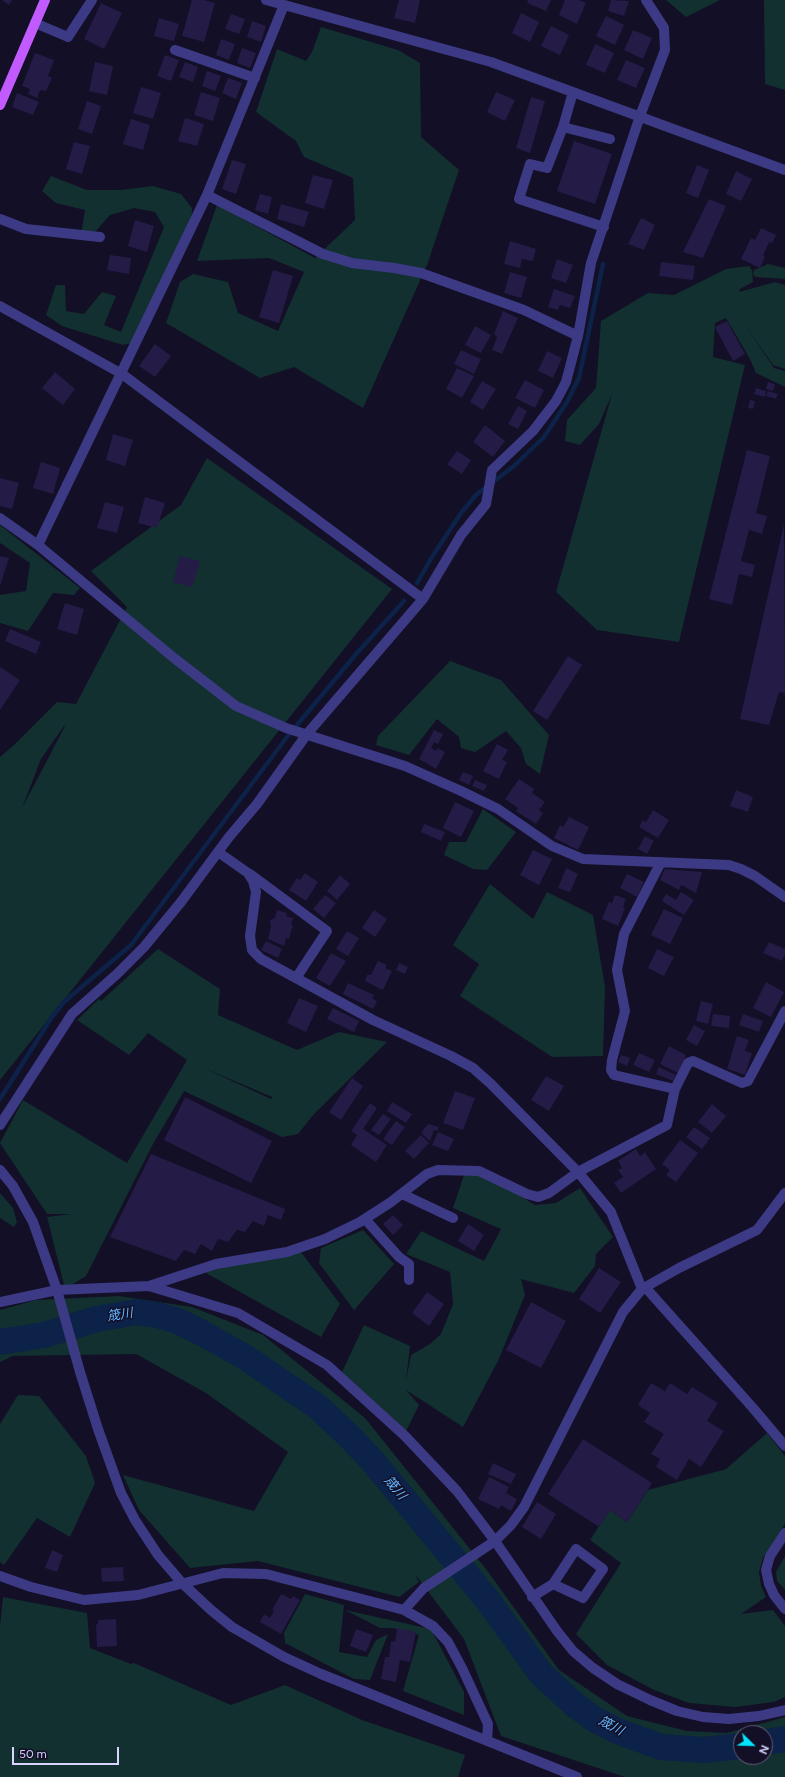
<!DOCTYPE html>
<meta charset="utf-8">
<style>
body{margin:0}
#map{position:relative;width:785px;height:1777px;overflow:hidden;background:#130f26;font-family:Figtree,sans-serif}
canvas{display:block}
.north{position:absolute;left:733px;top:1725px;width:40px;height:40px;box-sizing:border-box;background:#130f26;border:1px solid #625e7d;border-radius:50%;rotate:113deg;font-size:11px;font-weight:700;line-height:16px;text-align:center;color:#d9d4ff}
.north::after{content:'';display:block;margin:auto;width:14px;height:18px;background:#00e5ff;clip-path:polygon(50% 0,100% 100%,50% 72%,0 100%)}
.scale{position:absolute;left:12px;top:1747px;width:107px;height:18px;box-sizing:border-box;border:2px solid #d9d4ff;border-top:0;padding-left:5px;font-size:12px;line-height:14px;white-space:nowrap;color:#d9d4ff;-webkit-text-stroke:3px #130f26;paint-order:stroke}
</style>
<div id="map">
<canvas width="785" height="1777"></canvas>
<div class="north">N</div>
<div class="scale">50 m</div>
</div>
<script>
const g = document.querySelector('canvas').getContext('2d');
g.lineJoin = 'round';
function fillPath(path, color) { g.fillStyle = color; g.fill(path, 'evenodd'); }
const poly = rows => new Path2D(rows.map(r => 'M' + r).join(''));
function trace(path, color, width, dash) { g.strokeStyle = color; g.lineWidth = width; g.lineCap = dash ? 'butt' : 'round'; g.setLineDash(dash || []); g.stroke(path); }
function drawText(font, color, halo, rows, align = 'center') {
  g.font = font + ' Figtree,"Noto Sans JP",sans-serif'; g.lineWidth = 3; g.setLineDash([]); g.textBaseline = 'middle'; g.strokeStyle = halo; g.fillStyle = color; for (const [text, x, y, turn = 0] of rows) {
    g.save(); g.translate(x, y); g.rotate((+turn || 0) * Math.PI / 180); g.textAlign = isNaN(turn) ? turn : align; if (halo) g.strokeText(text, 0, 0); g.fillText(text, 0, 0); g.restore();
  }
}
const green = poly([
 [666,0,720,0,686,17],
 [764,0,785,0,785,90,765,84],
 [321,27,398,50,420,63,421,137,459,170,427,265,363,408,294,367,260,378,166,323,180,282,193,274,228,282,238,313,278,331,304,272,269,258,197,261,217,205,315,258,355,220,353,178,304,157,296,141,256,112,277,49,306,61,312,52],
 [51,176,87,190,121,190,153,186,181,194,192,208,191,228,137,342,123,345,62,326,46,315,56,285,65,285,66,311,84,314,102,292,116,296,104,325,121,332,164,227,155,212,134,208,110,215,96,231,81,235,85,210,56,203,42,191],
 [768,264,785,268,785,279,756,277,753,274,754,270],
 [749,266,752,270,753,282,740,289,739,292,775,282,785,285,785,369,773,365,743,322,774,368,785,371,785,387,756,373,750,359,726,318,715,323,713,357,745,365,679,642,597,630,556,592,612,394,599,424,580,445,565,441,567,420,596,388,601,321,648,293,674,295,726,269],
 [207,458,392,589,0,1080,0,757,14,745,57,702,76,704,127,607,91,571,181,505],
 [64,726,65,726,22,808,41,759],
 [0,525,80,588,74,595,53,593,28,631,0,623,0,595,26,591,30,563,0,543],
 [450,661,501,680,549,735,540,774,526,764,521,748,506,731,475,752,461,748,459,737,437,719,409,755,376,745,378,736],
 [483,809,516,832,487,870,473,869,444,855,449,842,466,842],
 [490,884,533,919,547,892,593,915,605,987,603,1056,552,1057,460,996,479,964,453,945],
 [158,949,220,989,218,1015,297,1050,339,1032,387,1042,314,1114,298,1134,282,1137,184,1091,153,1144,86,1276,65,1289,47,1217,72,1214,47,1214,0,1143,23,1100,127,1163,187,1060,148,1033,129,1055,77,1020,99,999,101,1001],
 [202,1067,272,1097,273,1097,271,1099],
 [479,1171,535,1205,556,1203,580,1188,613,1237,596,1254,595,1266,574,1293,521,1279,525,1295,498,1361,463,1427,406,1390,419,1405,406,1431,342,1372,364,1325,410,1346,406,1381,411,1355,430,1344,441,1334,453,1304,450,1272,406,1254,421,1231,484,1261,501,1229,453,1208,464,1175],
 [0,1193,13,1208,17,1222,14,1227,0,1218],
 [363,1230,394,1264,354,1310,319,1263,321,1248],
 [301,1252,340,1304,321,1337,206,1273,216,1264],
 [119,1296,192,1307,263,1335,365,1418,486,1569,559,1670,627,1716,687,1731,727,1733,785,1717,785,1777,625,1777,501,1736,464,1639,415,1574,419,1582,399,1597,258,1561,190,1568,139,1510,123,1475,254,1511,288,1452,206,1393,136,1354,13,1356,0,1362,0,1310,36,1300],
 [741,1733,765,1733,765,1757,741,1757],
 [18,1395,39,1396,86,1456,95,1483,70,1537,37,1518,4,1565,0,1562,0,1424],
 [767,1433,785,1456,785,1524,763,1558,759,1572,761,1586,766,1597,741,1614,773,1610,785,1626,785,1697,774,1702,735,1707,689,1703,654,1690,607,1665,576,1634,621,1563,590,1540,610,1510,627,1522,648,1490,726,1469],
 [785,1556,785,1590,777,1581,776,1572],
 [305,1594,344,1605,339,1652,367,1657,376,1640,388,1634,370,1680,354,1679,285,1643,284,1633],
 [3,1597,87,1613,90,1648,131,1664,134,1663,231,1705,285,1685,362,1720,465,1755,458,1777,0,1777,0,1626],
 [345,1610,431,1629,464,1692,464,1715,403,1691,419,1635,393,1628,380,1628]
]);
const stream = poly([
 [417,583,432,557,461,513,476,495,514,466,544,437,567,402,579,378,603,264],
 [0,1099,52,1017,64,1002,131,945,287,737,357,653,404,601]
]);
const river = poly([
 [0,1342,44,1335,97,1319,136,1312,157,1315,178,1321,202,1333,245,1357,318,1407,351,1438,375,1464,453,1558,489,1602,541,1674,575,1705,594,1719,617,1731,661,1747,704,1750,741,1746],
 [765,1742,785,1739]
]);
const building = poly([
 [2,0,12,0,9,5],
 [192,0,204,0,215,3,204,42,182,36],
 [399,0,420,0,415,23,394,18],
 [528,0,551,0,546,11,527,3],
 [565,0,579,0,586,3,577,24,559,15],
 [611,0,629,1,624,16,608,11],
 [101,3,122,13,104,49,84,39],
 [521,13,539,22,530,42,512,33],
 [231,14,245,19,239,34,225,29],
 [606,16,624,25,615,45,596,36],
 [159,18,179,24,174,41,154,36],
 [252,21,266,26,261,42,247,37],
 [551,26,569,35,560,55,541,46],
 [633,30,652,38,643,59,624,50],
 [221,39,235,44,229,60,216,55],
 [595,44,614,53,605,73,586,65],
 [242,48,256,53,250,68,237,63],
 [35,53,54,60,48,76,52,78,46,91,40,90,37,98,28,94,30,89,22,86],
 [165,55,179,60,171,81,157,76],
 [626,60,645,68,636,88,617,80],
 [95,62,113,66,107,95,89,91],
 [185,62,198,67,193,82,179,77],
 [207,71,221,76,215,91,202,86],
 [228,78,242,83,236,99,222,93],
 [141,87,161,93,153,119,133,113],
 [201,92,220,98,213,121,194,115],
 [496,92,515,100,505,121,487,112],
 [17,93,39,102,33,115,12,107],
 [531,97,545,101,530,153,516,148],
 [87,101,101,106,92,134,78,129],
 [185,118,204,124,197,146,178,141],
 [131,119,150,125,143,150,123,144],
 [574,141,612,154,595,204,557,191],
 [74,142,90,146,82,174,66,169],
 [232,160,246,164,236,194,222,189],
 [697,165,709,170,698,198,686,193],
 [736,171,752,179,741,201,726,194],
 [313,175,333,180,324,209,305,203],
 [260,194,272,197,268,214,255,210],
 [709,199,726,206,703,258,683,252],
 [281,204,309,212,304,227,277,219],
 [641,218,655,225,644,250,628,244],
 [135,220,154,226,147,252,128,246],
 [761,228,776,235,772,243,769,242,763,256,765,257,760,268,741,259,751,238,755,240],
 [510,241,536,249,533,261,522,259,520,268,504,264],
 [110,255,131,258,129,274,107,270],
 [557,259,573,265,566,283,551,278],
 [661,262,695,266,693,280,659,276],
 [273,270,293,276,279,323,259,317],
 [510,272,527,277,521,298,504,293],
 [554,289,575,296,570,308,560,305,558,310,548,307],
 [503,311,518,318,502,354,492,350,497,337,494,334],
 [727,321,745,354,733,361,715,327],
 [475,326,491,335,481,353,465,345],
 [155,344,171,356,155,377,139,366],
 [461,350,481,359,474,374,454,364],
 [547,351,562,358,553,378,538,371],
 [457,368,474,376,462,398,446,389],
 [55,372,75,389,63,405,42,388],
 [525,380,544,390,535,408,515,398],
 [482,381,496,389,483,410,470,402],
 [768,382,775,384,773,391,766,389],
 [756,388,766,391,765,397,754,394],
 [768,391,778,394,776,399,766,396],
 [750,400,755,401,753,409,748,408],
 [518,406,527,411,518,429,508,424],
 [485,425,505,441,493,457,473,442],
 [113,434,133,440,125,466,106,460],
 [747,450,770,456,756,513,767,516,762,534,749,530,741,561,755,565,752,577,739,574,732,605,709,599],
 [457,451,471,460,462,474,447,464],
 [41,462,60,468,53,494,33,488],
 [0,478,19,483,12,509,0,506],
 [145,497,165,503,157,528,138,523],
 [105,502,124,507,117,533,97,528],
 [784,524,785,693,779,692,769,725,740,719],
 [0,556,9,558,0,586],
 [180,556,200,561,192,587,173,582],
 [65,603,84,609,77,635,57,629],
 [10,629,41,642,36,654,5,641],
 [568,656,582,665,547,720,533,711],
 [0,667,20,680,0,710],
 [434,730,443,734,438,744,434,742,431,748,436,751,437,748,445,752,436,769,419,759],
 [497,744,508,750,502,760,507,762,499,779,483,771],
 [463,772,473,776,469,785,459,780],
 [519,779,534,789,532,793,545,802,539,810,543,813,536,824,516,811,518,808,505,799],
 [475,780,487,785,484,791,472,786],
 [736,790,753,797,748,812,730,806],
 [455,802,474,811,461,837,443,828],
 [653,810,669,820,658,838,639,827,643,820,646,822],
 [569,817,589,827,578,850,554,838,560,825,563,827],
 [424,824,445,832,441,841,421,832],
 [645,836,654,841,647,854,638,849],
 [533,850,552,859,539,885,520,875],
 [566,868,578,874,570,892,558,888],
 [665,869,702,872,696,893,681,885,679,890,660,880],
 [305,873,318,882,306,901,289,890,297,878,300,880],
 [627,874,644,882,637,897,620,888],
 [340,875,350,884,337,900,327,891],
 [681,892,694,900,684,915,662,901,666,894,676,900],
 [325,895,336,903,324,918,313,909],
 [615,895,626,899,623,907,625,908,618,926,602,919,609,902,612,903],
 [664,909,683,918,670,944,651,935],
 [277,910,287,913,286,916,293,918,291,925,293,925,289,939,286,938,284,946,268,939,271,926,270,920,275,918],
 [374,910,387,919,375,937,362,928],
 [347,931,359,938,348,956,336,949],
 [266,941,282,949,278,958,261,950],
 [769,942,785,949,785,954,782,961,763,953],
 [657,949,674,957,664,976,648,968],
 [331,953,346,961,330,986,316,978],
 [378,961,387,965,385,968,392,971,383,990,365,981,367,975,371,975],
 [399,963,408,967,405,974,396,970],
 [766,982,784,992,771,1017,753,1008],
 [348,983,374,995,372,998,377,1001,373,1009,343,994],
 [299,998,318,1006,306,1032,287,1023],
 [701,1001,713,1004,708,1024,696,1021],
 [333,1008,359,1021,354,1032,327,1019],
 [713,1014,730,1016,729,1028,711,1026],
 [743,1014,763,1021,759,1032,739,1025],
 [694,1025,705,1031,697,1046,686,1040],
 [737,1036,749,1040,745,1051,752,1053,745,1075,727,1069],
 [669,1046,686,1055,678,1073,660,1064],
 [639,1053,655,1060,649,1072,633,1065],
 [621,1055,630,1058,627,1066,618,1062],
 [659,1067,676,1075,673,1081,656,1074],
 [546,1076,564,1086,549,1111,531,1100],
 [352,1078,363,1086,341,1120,329,1112],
 [455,1091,475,1098,463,1130,443,1123],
 [185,1097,272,1141,251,1183,164,1140],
 [392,1102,412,1114,406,1123,387,1111],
 [370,1103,377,1108,363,1129,387,1145,376,1162,351,1145,357,1135,351,1131],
 [712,1104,726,1116,712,1133,698,1122],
 [383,1114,391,1119,379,1135,371,1130],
 [396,1121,405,1127,392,1145,383,1139],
 [428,1124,439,1127,437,1131,434,1130,430,1141,421,1133],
 [694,1127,710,1138,702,1149,686,1137],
 [438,1132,454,1139,448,1151,432,1145],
 [421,1135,429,1143,414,1159,405,1151],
 [680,1140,698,1153,676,1182,666,1175,670,1170,662,1164],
 [636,1149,640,1156,645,1152,656,1169,621,1193,614,1183,623,1177,618,1170,622,1168,618,1161],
 [151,1154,285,1209,281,1220,268,1215,264,1226,253,1221,245,1232,237,1230,228,1242,218,1239,212,1251,201,1244,195,1254,184,1250,176,1261,110,1237],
 [393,1215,403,1225,393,1235,383,1224],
 [468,1224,484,1235,474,1251,458,1241],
 [599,1268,621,1282,600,1313,579,1299],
 [427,1292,444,1304,429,1326,412,1313],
 [531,1302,566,1321,541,1368,506,1350],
 [651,1383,665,1391,670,1383,687,1394,692,1387,718,1403,707,1421,724,1431,701,1467,689,1459,677,1480,656,1467,660,1459,651,1454,664,1434,644,1422,650,1413,638,1405],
 [583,1439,652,1483,627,1522,610,1510,599,1527,548,1494],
 [493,1463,516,1474,511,1484,488,1474],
 [489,1477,509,1487,506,1493,517,1499,511,1511,501,1505,499,1509,478,1499],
 [537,1502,556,1514,541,1539,522,1527],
 [52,1550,63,1555,57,1572,45,1568],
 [123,1567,124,1581,102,1582,101,1568],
 [281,1594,291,1599,293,1596,300,1600,281,1634,260,1622,264,1614,270,1618,274,1611,272,1610],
 [116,1619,117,1646,97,1647,96,1624,98,1624,98,1620],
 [397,1628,416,1632,410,1662,400,1660,396,1682,381,1679,385,1657,389,1657,391,1641,395,1642],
 [356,1629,373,1635,366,1652,350,1646]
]);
const minor = poly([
 [266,0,491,62,785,170],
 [35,23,68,37,92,0],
 [175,50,255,78],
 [573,92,563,127,610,139],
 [563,127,547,168,530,164,519,199,604,227],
 [207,195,323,254,352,263,394,268,421,273,524,310,578,336],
 [0,219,26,229,100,237],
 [0,306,122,374,423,599],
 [0,518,38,545,174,658,236,706,286,728,405,766,461,791,498,809,552,846,583,859,729,865,741,869,755,876,785,897],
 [38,545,207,195,284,5],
 [218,852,248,873,253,881,256,892,250,936,252,950,261,959,373,1020,451,1056,473,1068,491,1084,578,1172,611,1212,642,1289],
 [661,862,624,934,617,970,625,1011,612,1060,611,1070,614,1075,675,1089],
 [250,874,327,931,296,978],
 [0,1125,72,1014,117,974,144,947,181,902,229,837,257,804,307,734,423,599,461,535,486,504,492,470,533,431,556,401,566,382,578,336,591,263,640,116,665,50,664,28,646,0],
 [0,1170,13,1186,33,1222,57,1290,80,1372,98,1429,121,1493,135,1520,158,1555,182,1583,211,1610,232,1627,284,1657,321,1674,577,1777],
 [402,1194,453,1218],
 [365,1219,399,1257,409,1264,409,1280],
 [149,1286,216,1264,287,1252,325,1239,360,1222,391,1202,427,1174,438,1170,479,1171,527,1194,538,1197,549,1193,578,1172,667,1125,675,1089,688,1063,693,1061,742,1083,748,1081,785,1011],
 [645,1287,753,1408,785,1446],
 [0,1302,57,1290,149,1286,238,1313,327,1365,405,1436,457,1491,495,1541,557,1631,573,1651,593,1668,617,1684,650,1700,677,1711,703,1717,729,1719,759,1716,785,1710],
 [785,1533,770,1556,766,1570,769,1584,774,1595,785,1609],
 [0,1576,31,1587,84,1600,138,1595,223,1573,266,1574,404,1610,433,1626,448,1642,462,1668,488,1724,487,1741],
 [532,1597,553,1584,576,1549,603,1569,583,1598,553,1584],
 [404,1610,424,1588,495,1541,511,1525,524,1507,623,1312,642,1289,679,1268,757,1230,785,1193]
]);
const major = poly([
 [0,105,45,0]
]);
const waterNames = [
 ["筬川",120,1315,-9],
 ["筬川",395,1488,50],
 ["筬川",611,1726,28]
];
fillPath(green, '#12302f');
trace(stream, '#0c2248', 4.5);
trace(river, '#0c2248', 26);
fillPath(building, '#241b47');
trace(minor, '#3d3a85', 10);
trace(major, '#c25bff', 10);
drawText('italic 13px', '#62b6ff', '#130f26', waterNames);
</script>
